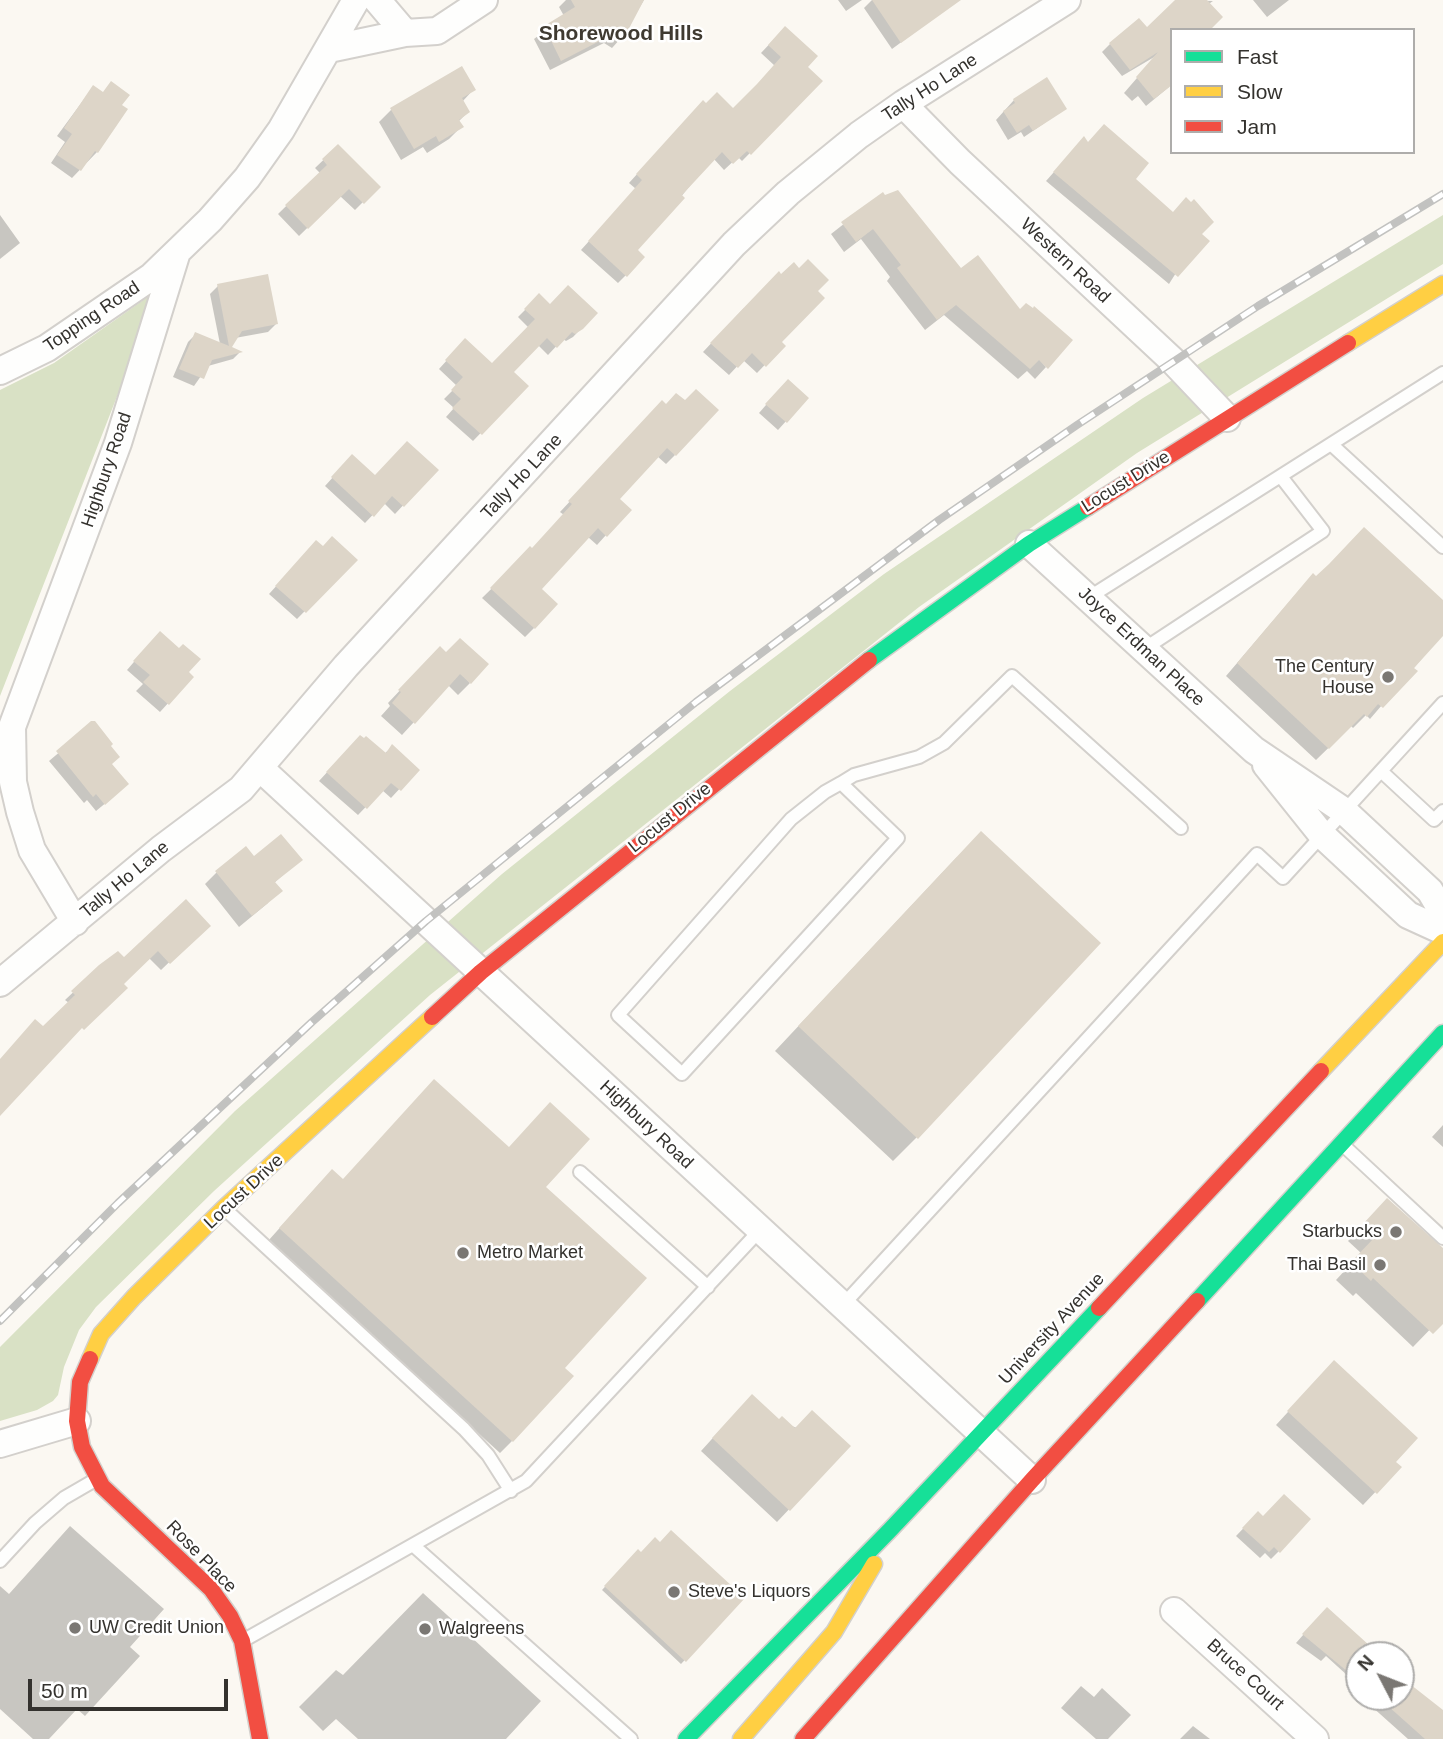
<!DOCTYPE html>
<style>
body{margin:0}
#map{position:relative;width:1443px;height:1739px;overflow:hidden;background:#fbf8f2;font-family:Helvetica,sans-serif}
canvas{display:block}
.legend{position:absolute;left:1170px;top:28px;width:245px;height:126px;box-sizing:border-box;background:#fff;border:2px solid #aeadab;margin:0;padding:9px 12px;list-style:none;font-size:21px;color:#34322e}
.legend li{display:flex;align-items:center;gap:14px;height:35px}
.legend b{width:35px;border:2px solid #aeadab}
.north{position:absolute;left:1345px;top:1641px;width:70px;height:70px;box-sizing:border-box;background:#fff;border:2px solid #aeadab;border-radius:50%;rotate:312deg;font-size:19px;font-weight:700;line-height:28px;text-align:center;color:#34322e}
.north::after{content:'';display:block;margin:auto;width:24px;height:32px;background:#7a7773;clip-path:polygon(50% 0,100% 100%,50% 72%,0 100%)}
.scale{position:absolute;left:28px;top:1679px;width:200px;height:32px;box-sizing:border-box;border:4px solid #34322e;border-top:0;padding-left:9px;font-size:21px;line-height:24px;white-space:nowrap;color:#34322e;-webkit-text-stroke:5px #fff;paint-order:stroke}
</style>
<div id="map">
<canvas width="1443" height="1739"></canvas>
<ul class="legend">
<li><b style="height:9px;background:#16e098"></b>Fast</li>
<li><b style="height:9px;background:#ffcf43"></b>Slow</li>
<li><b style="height:9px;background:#f24e42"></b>Jam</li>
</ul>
<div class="north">N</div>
<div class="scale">50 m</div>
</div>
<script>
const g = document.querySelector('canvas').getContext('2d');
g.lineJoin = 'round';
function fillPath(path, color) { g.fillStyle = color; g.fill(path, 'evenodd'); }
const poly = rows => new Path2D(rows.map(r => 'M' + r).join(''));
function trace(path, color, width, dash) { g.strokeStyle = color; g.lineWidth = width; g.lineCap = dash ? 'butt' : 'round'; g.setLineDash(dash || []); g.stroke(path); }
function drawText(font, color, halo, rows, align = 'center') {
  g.font = font + ' Helvetica,sans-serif'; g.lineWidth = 5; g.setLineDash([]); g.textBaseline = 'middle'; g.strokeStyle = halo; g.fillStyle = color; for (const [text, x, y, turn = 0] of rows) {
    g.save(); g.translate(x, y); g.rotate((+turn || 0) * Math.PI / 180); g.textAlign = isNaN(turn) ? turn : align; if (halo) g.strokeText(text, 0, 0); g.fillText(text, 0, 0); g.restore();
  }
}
const green = poly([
 [1443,215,1443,264,1137,453,919,607,430,995,214,1191,96,1307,79,1330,64,1367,58,1395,53,1401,37,1410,0,1421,0,1347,235,1111,502,874,730,691,884,574,1143,398],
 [159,289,0,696,0,390,54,363]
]);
const shadow = poly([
 [566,0,644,0,622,37,612,48,604,43,550,70,534,39,564,16,559,7],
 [838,0,862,0,846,11],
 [872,0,910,0,926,24,892,49,864,8],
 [1176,0,1213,1,1172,30,1169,87,1146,106,1138,96,1132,101,1124,93,1156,56,1122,76,1102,52,1110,44,1147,29],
 [1253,0,1289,0,1267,17],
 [777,36,821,81,742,161,738,157,724,170,713,158,636,251,626,275,618,283,581,250,636,189,629,183,695,110,706,105,733,111,775,66,761,53],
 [462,68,474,89,462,102,468,112,458,122,461,127,449,139,427,153,423,147,401,160,379,122,391,110],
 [93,87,97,152,72,178,51,163,65,142,57,136],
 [1014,100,1065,109,1024,137,1021,132,1008,140,996,120],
 [1087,144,1200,235,1169,284,1046,181,1077,146],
 [338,146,378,187,355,210,340,196,299,236,278,214,320,173,315,168],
 [882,194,961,271,1046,367,1035,379,1027,371,1018,379,944,315,925,330,887,281,890,277,861,239,844,252,831,234],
 [0,215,20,243,0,259],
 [218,286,276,324,268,332,235,338,229,348,240,352,233,359,208,366,194,386,173,377,188,342,196,334,220,344,210,294],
 [816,291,779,342,783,346,757,373,743,360,729,375,703,352,744,308],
 [539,296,550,306,596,313,573,337,566,341,563,339,548,355,538,345,512,373,526,386,473,441,446,417,454,408,444,399,457,386,439,369,458,348,492,365,529,328,518,317],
 [780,389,807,398,778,430,759,413],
 [653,412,675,455,666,464,657,456,617,499,606,535,597,545,588,537,540,589,534,628,525,637,482,598,531,550,564,515,560,512],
 [352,456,375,477,436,470,395,514,384,503,365,523,325,486],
 [323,548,355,560,297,619,269,594,309,550],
 [1301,588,1443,603,1443,634,1370,719,1366,715,1353,728,1351,726,1316,760,1226,676],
 [152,641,192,677,160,712,136,691,143,684,127,670],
 [440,648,470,683,458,695,448,685,402,735,381,716,390,706,388,703],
 [94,723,119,792,96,811,87,800,84,803,49,761],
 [352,745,384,754,392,747,417,770,391,798,382,790,358,815,319,781],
 [957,857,917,1137,893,1161,775,1051],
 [254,858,300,860,274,883,268,903,239,927,205,884,217,872],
 [208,925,161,970,149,958,122,984,125,988,73,1035,0,1115,0,1060,43,1028,69,1003,65,1000,100,967],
 [1443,1125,1443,1147,1432,1137],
 [343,1181,544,1187,563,1368,512,1441,500,1453,268,1241,320,1183],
 [1371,1217,1443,1250,1443,1316,1413,1347,1356,1293,1353,1296,1336,1280,1361,1253,1348,1241],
 [1322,1375,1399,1467,1363,1505,1276,1425],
 [740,1408,849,1446,777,1522,701,1451],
 [1258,1513,1279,1551,1271,1559,1265,1553,1260,1558,1236,1536],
 [70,1526,164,1609,130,1647,140,1656,85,1716,77,1709,49,1739,33,1739,0,1709,0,1586,9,1594],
 [638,1551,743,1598,681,1664,602,1590],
 [423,1593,541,1701,506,1739,358,1739,336,1719,323,1731,299,1707,336,1670,343,1675],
 [1319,1617,1376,1655,1359,1655,1359,1686,1326,1656,1321,1661,1296,1643],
 [1401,1679,1443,1712,1443,1739,1408,1739,1361,1697,1401,1697],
 [1081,1686,1094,1697,1102,1688,1131,1715,1108,1739,1096,1739,1061,1708],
 [1193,1726,1210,1739,1180,1739]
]);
const building = poly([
 [571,0,644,0,624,38,615,33,561,61,544,26,575,7],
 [872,0,961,0,901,43],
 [1175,0,1207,0,1223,17,1210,30,1172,30,1172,85,1154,99,1136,77,1158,52,1130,70,1109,43,1139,18,1147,27],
 [785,26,818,56,808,67,823,81,751,155,747,151,733,164,722,152,682,195,685,198,638,250,645,257,627,277,588,241,642,180,636,174,703,100,706,103,717,92,733,108,757,84,781,57,768,45],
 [462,66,476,90,462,98,470,112,459,120,464,127,439,142,436,136,414,149,390,108],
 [1047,77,1067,109,1033,131,1029,125,1017,133,1003,111,1015,103,1013,99],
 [111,81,130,95,122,105,128,109,98,153,95,151,81,171,57,155,72,134,64,128,93,85,103,92],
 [1104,124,1149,163,1136,179,1173,212,1186,197,1191,202,1194,199,1214,222,1202,234,1210,241,1178,277,1053,172,1084,136,1088,142],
 [338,144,381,187,364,204,349,189,308,229,285,205,327,165,322,159],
 [898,190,961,268,978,255,1020,309,1026,303,1033,308,1034,306,1073,340,1048,369,1039,360,1030,369,956,305,937,320,897,268,901,265,873,229,856,242,841,222,883,192,885,195],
 [808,259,829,280,818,291,825,298,782,342,786,346,766,367,752,353,738,368,710,343,779,271,781,274,794,262,799,268],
 [268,274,278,324,242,331,232,347,243,352,212,360,204,379,179,369,195,332,229,346,217,284],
 [568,285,598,313,583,329,575,334,572,332,557,348,547,338,514,372,529,386,482,435,452,408,461,399,451,390,463,377,445,360,465,338,492,363,535,319,524,309,539,293,550,304],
 [788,379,809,398,787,423,765,404],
 [696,389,719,410,676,456,667,448,620,499,632,510,607,537,598,528,542,589,558,604,535,629,490,588,530,546,532,548,572,504,568,501,662,400,666,404,676,393,685,400],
 [407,441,439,470,404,507,392,496,374,517,331,477,352,454,375,475],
 [1364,527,1443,600,1443,636,1414,668,1418,671,1383,708,1378,704,1367,717,1364,714,1329,749,1237,663,1313,573,1316,576,1329,564],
 [332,536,358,560,306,613,275,586,316,540,323,546],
 [160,631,179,648,183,644,201,659,189,672,194,677,169,705,143,682,150,675,133,661],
 [460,638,489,664,471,684,460,674,415,724,392,703,401,692,398,690,440,646,446,652],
 [91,721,95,721,113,744,111,746,120,757,112,764,129,784,105,805,96,794,93,797,56,751],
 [360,735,364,738,366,736,386,753,392,744,420,770,401,791,391,783,367,809,326,772],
 [981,831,1101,943,918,1139,798,1026],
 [281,834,303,860,275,882,283,891,252,916,215,871,246,846,254,856],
 [186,899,211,926,170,964,158,951,124,984,128,988,84,1030,82,1028,0,1116,0,1059,35,1019,43,1026,75,995,71,991,99,965,118,951,124,957],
 [434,1079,509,1147,550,1102,590,1139,546,1187,647,1278,565,1368,574,1376,513,1442,279,1228,332,1169,343,1179],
 [1387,1198,1443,1248,1443,1324,1433,1334,1373,1278,1371,1281,1351,1262,1376,1236,1363,1224],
 [1334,1360,1418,1438,1396,1462,1402,1467,1377,1494,1287,1411],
 [752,1394,779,1419,782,1416,795,1428,812,1410,851,1446,790,1511,712,1438],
 [1284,1494,1311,1519,1280,1553,1274,1547,1269,1552,1242,1528,1258,1511,1263,1516],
 [671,1530,745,1598,686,1662,604,1586,638,1549,641,1552,655,1537,660,1542],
 [1327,1607,1380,1655,1359,1655,1359,1681,1302,1634],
 [1401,1677,1443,1710,1443,1739,1425,1739,1378,1697,1401,1697]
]);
const lane = poly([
 [1331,444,1443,547],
 [1088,598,1443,373],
 [1144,649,1323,531,1282,478],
 [1381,771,1434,820,1443,811],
 [841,783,898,838,682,1074,618,1015,791,819,825,792,841,783,854,775,919,757,944,743,1012,676,1181,828],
 [1343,1145,1443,1238],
 [580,1172,708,1287],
 [227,1211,464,1429,488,1455,511,1491],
 [842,1306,1257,854,1283,878,1443,703],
 [414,1546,631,1739],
 [0,1561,35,1523,64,1498,95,1480],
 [246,1639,526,1481,760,1230]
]);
const street = poly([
 [377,0,405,33],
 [329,49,405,33,437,31,484,0],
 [903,104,960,162,1173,361,1227,418],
 [0,371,47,348,151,277,210,220,247,178,281,130,356,0],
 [1029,544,1254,750,1344,811,1430,891,1443,913],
 [1266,765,1322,835,1408,915,1443,931],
 [261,769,1032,1480],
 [75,922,32,850,20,812,13,782,12,727,118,443,177,252],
 [0,983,161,849,241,789,346,666,734,244,788,193,859,135,903,104,1067,0],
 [0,1444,77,1421],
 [1174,1611,1315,1739]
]);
const fast = poly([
 [869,660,1029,544,1088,507],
 [1197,1301,1443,1033],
 [686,1739,890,1530,1099,1308]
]);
const slow = poly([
 [1348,343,1443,284],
 [1321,1071,1443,942],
 [90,1359,101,1334,134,1297,224,1208,432,1017],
 [741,1739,834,1632,874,1564]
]);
const jam = poly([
 [1088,507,1348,343],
 [432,1017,481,972,869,660],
 [1099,1308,1321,1071],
 [90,1359,80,1382,77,1421,82,1447,102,1486,211,1589,230,1616,242,1641,260,1739],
 [803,1739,1032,1480,1197,1301]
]);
const rail = poly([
 [0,1321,118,1203,312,1022,426,921,696,702,939,520,1077,425,1258,306,1443,194]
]);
const markers = [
 [1388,677,7,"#7a7773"],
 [1396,1232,7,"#7a7773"],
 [463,1253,7,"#7a7773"],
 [1380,1265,7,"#7a7773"],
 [674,1592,7,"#7a7773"],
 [75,1628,7,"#7a7773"],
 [425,1629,7,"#7a7773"]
];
const streetNames = [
 ["Tally Ho Lane",930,88,-33],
 ["Western Road",1065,261,43],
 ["Topping Road",92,317,-34],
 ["Highbury Road",107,470,-71],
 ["Tally Ho Lane",522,477,-47],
 ["Locust Drive",1126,482,-32],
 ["Joyce Erdman Place",1141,647,43],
 ["Locust Drive",670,818,-39],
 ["Tally Ho Lane",125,880,-40],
 ["Highbury Road",646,1125,43],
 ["Locust Drive",244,1192,-43],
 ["University Avenue",1052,1329,-47],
 ["Rose Place",201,1557,46],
 ["Bruce Court",1245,1675,42]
];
const poiNames = [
 ["The Century",1374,667,"right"],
 ["House",1374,688,"right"],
 ["Starbucks",1382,1232,"right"],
 ["Metro Market",477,1253],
 ["Thai Basil",1366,1265,"right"],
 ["Steve's Liquors",688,1592],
 ["UW Credit Union",89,1628],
 ["Walgreens",439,1629]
];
const quarterNames = [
 ["Shorewood Hills",621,34]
];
fillPath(green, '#d9e1c5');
fillPath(shadow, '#0003');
fillPath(building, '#ddd5c8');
trace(lane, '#d3d0cc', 16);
trace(street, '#d3d0cc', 30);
trace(fast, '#d3d0cc', 19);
trace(slow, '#d3d0cc', 19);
trace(jam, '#d3d0cc', 19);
trace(lane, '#fefefd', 12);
trace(street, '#fefefd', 26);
trace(fast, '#16e098', 16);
trace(slow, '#ffcf43', 16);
trace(jam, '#f24e42', 16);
trace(rail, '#c2c2c0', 8);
trace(rail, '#fff', 5, [16]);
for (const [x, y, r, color] of markers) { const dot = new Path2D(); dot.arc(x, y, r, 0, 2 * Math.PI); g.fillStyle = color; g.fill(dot); trace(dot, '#fff', 2.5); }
drawText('18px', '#34322e', '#fff', streetNames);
drawText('18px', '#34322e', '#fff', poiNames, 'left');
drawText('bold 21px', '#3f3a31', '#fff', quarterNames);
</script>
